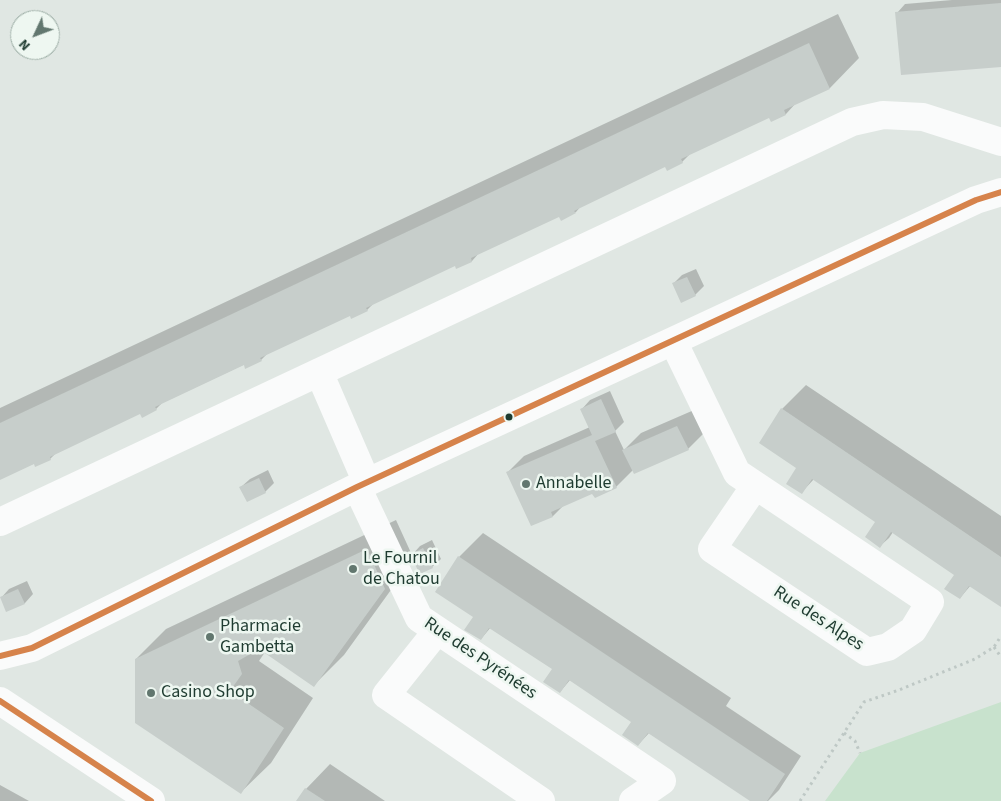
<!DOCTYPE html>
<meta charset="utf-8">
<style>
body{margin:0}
#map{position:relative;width:1001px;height:801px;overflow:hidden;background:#e0e7e3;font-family:"Source Sans 3",sans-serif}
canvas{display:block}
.north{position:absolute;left:10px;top:10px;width:50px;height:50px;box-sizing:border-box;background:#eef7f1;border:1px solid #9baca4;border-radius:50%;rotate:227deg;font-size:14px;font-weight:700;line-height:20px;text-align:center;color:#1e3b30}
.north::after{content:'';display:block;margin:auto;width:18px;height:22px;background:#62776f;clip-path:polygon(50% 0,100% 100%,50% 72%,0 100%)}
</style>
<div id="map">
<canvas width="1001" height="801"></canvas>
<div class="north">N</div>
</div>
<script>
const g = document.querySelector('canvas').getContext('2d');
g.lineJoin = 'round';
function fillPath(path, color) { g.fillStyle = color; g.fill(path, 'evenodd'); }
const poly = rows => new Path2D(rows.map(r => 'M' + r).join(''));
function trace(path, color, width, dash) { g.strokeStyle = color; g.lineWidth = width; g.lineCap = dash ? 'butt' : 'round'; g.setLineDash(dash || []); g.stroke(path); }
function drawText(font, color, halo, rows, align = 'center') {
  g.font = font + ' "Source Sans 3",sans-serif'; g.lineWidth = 5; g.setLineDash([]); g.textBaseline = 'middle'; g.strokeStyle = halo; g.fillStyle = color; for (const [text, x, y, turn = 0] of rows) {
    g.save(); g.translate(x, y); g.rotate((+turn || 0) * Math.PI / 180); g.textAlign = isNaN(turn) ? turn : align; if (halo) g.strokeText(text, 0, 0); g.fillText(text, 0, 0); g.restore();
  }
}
const green = poly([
 [1001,702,1001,801,825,801,860,753]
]);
const shadow = poly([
 [952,0,1001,0,1001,66,897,13,905,4],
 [838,14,859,58,830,88,796,103,786,114,771,121,770,116,691,153,682,162,666,165,582,205,576,212,561,219,559,215,479,253,472,261,457,267,456,264,374,303,367,310,350,314,268,353,261,360,245,364,162,403,156,409,140,413,57,452,50,459,35,463,0,479,0,408],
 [696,269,704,286,695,295,674,283,682,275],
 [806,385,1001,516,1001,605,971,585,960,598,956,575,893,532,889,538,880,546,877,521,814,479,802,492,797,468,782,409],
 [610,391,624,422,615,431,624,450,641,433,694,410,705,432,688,449,633,470,616,487,593,492,563,506,553,516,532,525,507,473,524,456,590,427,582,409,590,400],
 [268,470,274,483,265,492,241,487,250,479],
 [396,520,412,555,420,546,432,540,441,559,432,567,414,558,344,655,314,685,265,652,259,661,313,698,271,763,241,792,136,659,166,629],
 [483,533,731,698,726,706,801,756,779,790,768,801,753,801,649,733,638,745,633,722,570,680,560,692,554,669,491,627,481,639,459,557],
 [27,581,33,594,25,603,7,610,1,598,9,589],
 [330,764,385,801,298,801,306,789],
 [0,785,29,801,0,801]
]);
const building = poly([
 [1001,3,1001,67,901,75,895,12],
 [809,43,830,89,784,110,786,115,771,122,769,118,681,159,683,163,667,171,665,167,574,211,576,213,561,221,559,217,471,258,472,262,456,269,455,266,366,308,368,311,351,319,350,316,260,358,262,361,245,369,244,365,155,407,157,410,142,418,140,414,50,457,51,460,35,467,34,464,0,480,0,423],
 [687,277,696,296,681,303,672,283],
 [601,399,616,432,595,441,617,488,595,498,592,494,551,512,553,517,531,526,506,472,592,435,580,409],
 [781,408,1001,557,1001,607,969,586,960,599,944,589,954,575,891,532,880,548,865,537,875,522,812,479,802,494,786,484,796,468,759,443],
 [677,426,689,450,634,474,622,450],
 [259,478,266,493,247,502,239,487],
 [423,548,433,568,420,574,410,555],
 [367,549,385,589,314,687,259,649,238,661,242,674,230,691,284,728,241,794,135,723,135,659],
 [458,556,785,774,767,801,750,801,648,733,638,746,622,735,631,722,569,680,560,693,543,682,552,669,489,628,481,640,464,630,473,617,435,592],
 [18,589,25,604,6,612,0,597],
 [305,788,325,801,296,801]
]);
const path = poly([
 [994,647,1001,657],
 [844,733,855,741,860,753],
 [800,801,864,702,899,690,975,659,994,647,1001,636]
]);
const minor = poly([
 [673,341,737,473,930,602,913,630,888,647,867,652,712,549,755,486],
 [319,372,367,483],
 [357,487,419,618,662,781,633,801],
 [0,522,852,122,883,115,923,117,1001,142],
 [437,631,386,695,541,801],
 [0,656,32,648,357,487,673,341,976,200,1001,192],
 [0,701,151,801]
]);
const bus1 = poly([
 [0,656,32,648,357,487,976,200,1001,192],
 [0,701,151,801]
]);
const markers = [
 [509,417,4.5,"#1e3b30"],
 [526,484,5,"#62776f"],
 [353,569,5,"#62776f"],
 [210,637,5,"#62776f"],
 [151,693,5,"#62776f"]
];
const poiNames = [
 ["Annabelle",536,484],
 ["Le Fournil",363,559],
 ["de Chatou",363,580],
 ["Pharmacie",220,627],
 ["Gambetta",220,648],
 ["Casino Shop",161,693]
];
const streetNames = [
 ["Rue des Alpes",818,619,33],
 ["Rue des Pyrénées",480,659,34]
];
fillPath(green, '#c8e2cd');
fillPath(shadow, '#0003');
fillPath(building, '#c7cecb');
trace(path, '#bec8c5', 3, [2.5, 4]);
trace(minor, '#fafbfb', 28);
trace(bus1, '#d6834b', 6);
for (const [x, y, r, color] of markers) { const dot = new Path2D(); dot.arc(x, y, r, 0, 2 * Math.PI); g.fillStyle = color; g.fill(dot); trace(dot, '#eef7f1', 2); }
drawText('18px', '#1e3b30', '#eef7f1', poiNames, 'left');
drawText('18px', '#1e3b30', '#eef7f1', streetNames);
</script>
